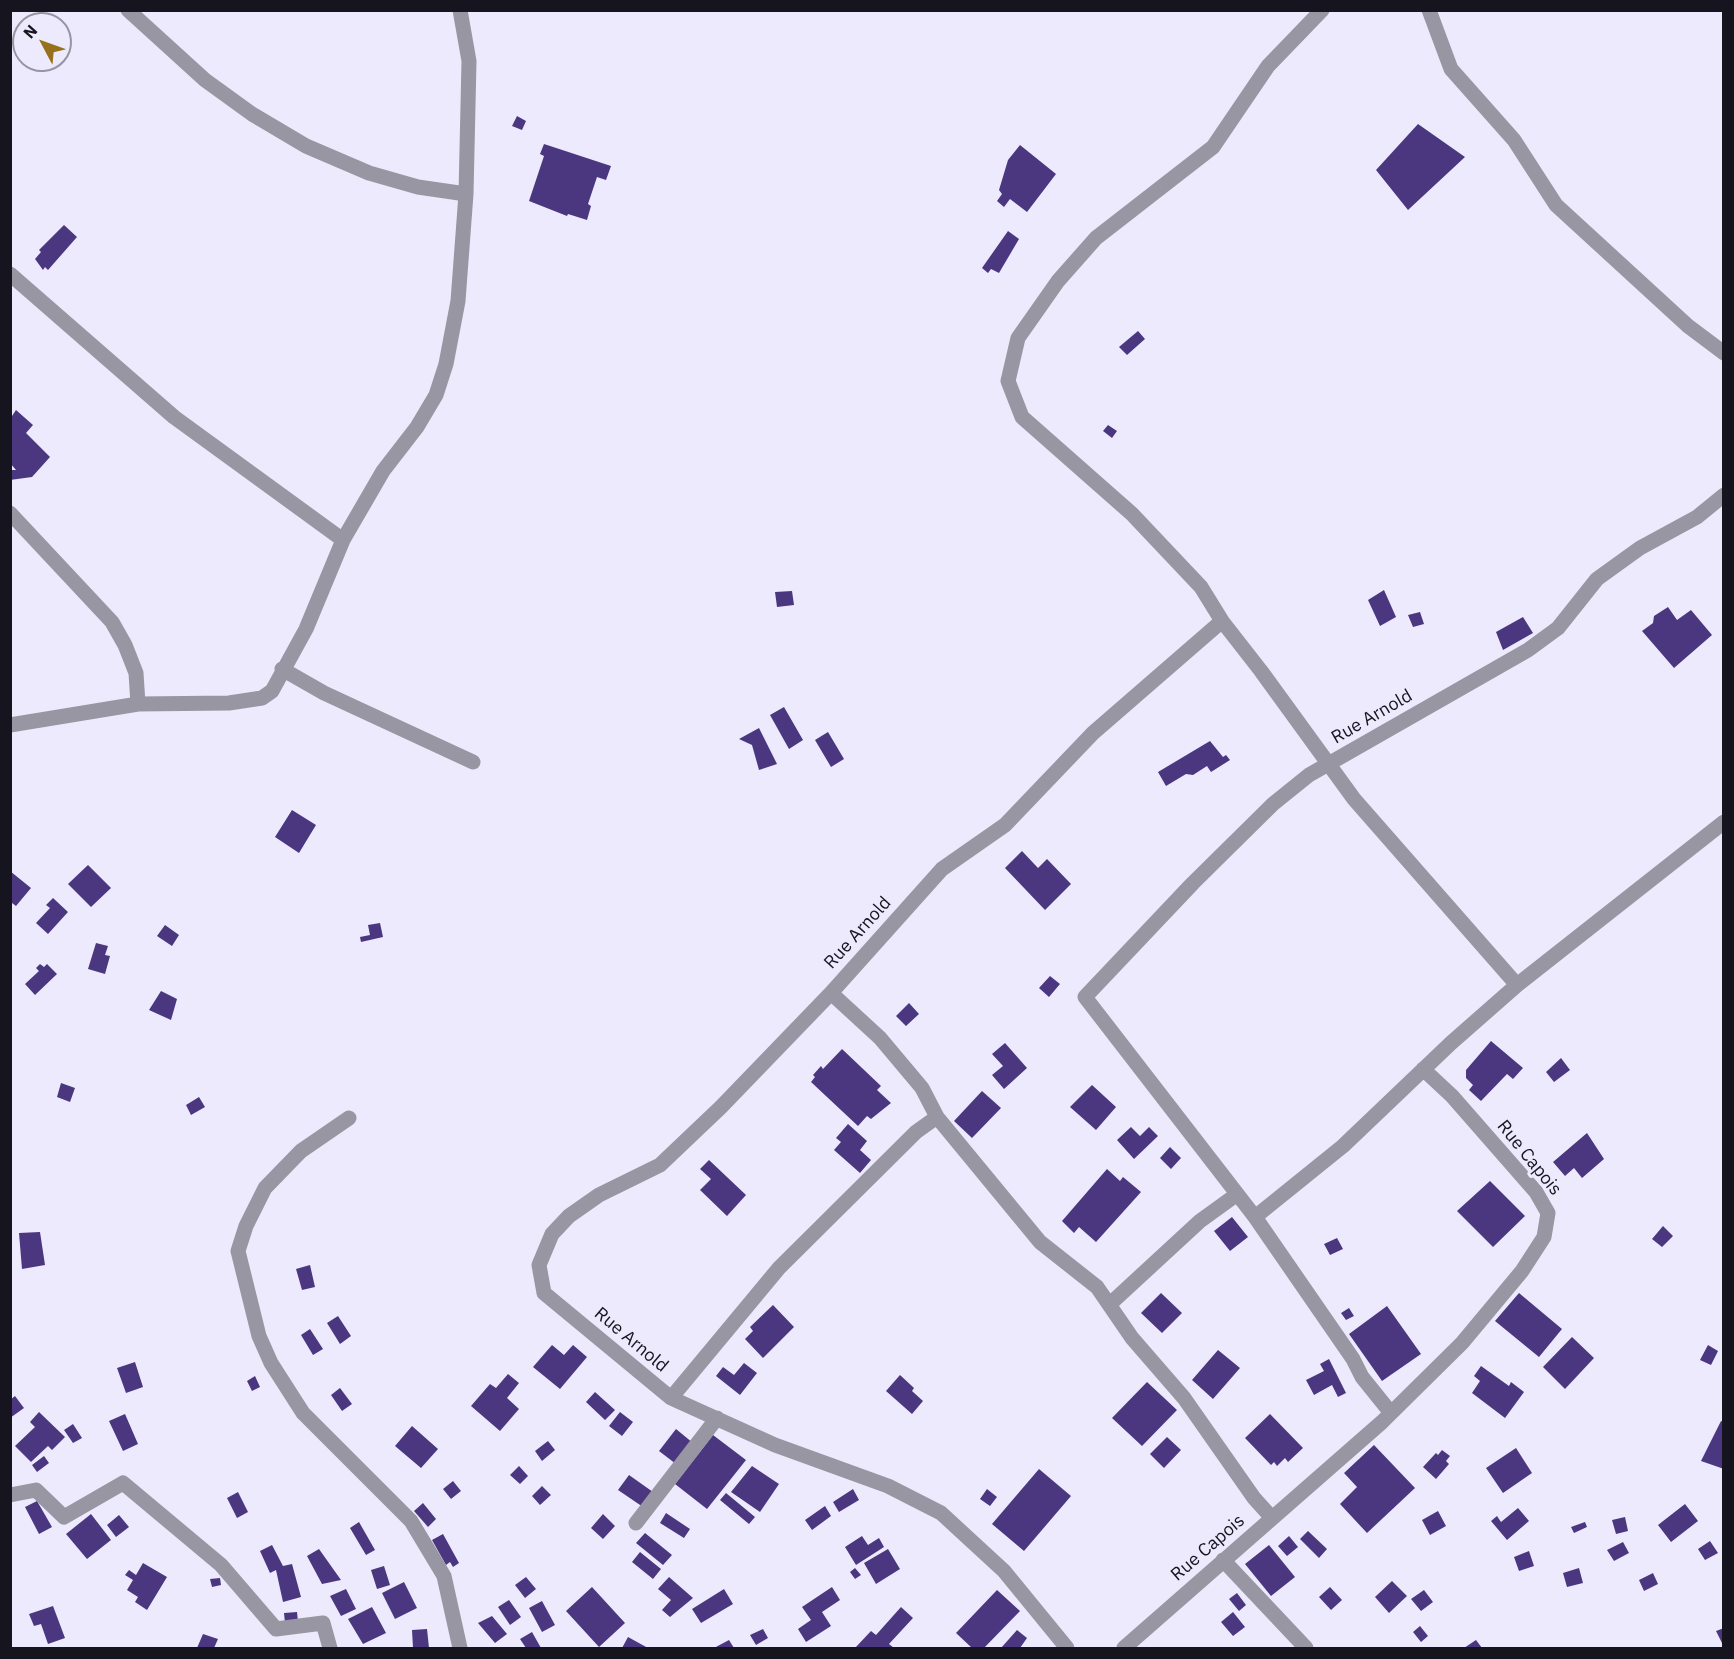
<!DOCTYPE html>
<style>
body{margin:0}
#map{position:relative;width:1734px;height:1659px;overflow:hidden;background:#edeafd;font-family:"IBM Plex Sans",sans-serif}
canvas{display:block}
.frame{position:absolute;inset:0;border:12px solid #16141e;pointer-events:none}
.north{position:absolute;left:12px;top:12px;width:60px;height:60px;box-sizing:border-box;background:#edeafd;border:2px solid #9794a4;border-radius:50%;rotate:311deg;font-size:16px;font-weight:700;line-height:24px;text-align:center;color:#16141e}
.north::after{content:'';display:block;margin:auto;width:21px;height:27px;background:#96701a;clip-path:polygon(50% 0,100% 100%,50% 72%,0 100%)}
</style>
<div id="map">
<canvas width="1734" height="1659"></canvas>
<div class="frame"></div>
<div class="north">N</div>
</div>
<script>
const g = document.querySelector('canvas').getContext('2d');
g.lineJoin = 'round';
function fillPath(path, color) { g.fillStyle = color; g.fill(path, 'evenodd'); }
const poly = rows => new Path2D(rows.map(r => 'M' + r).join(''));
function trace(path, color, width, dash) { g.strokeStyle = color; g.lineWidth = width; g.lineCap = dash ? 'butt' : 'round'; g.setLineDash(dash || []); g.stroke(path); }
function drawText(font, color, halo, rows, align = 'center') {
  g.font = font + ' "IBM Plex Sans",sans-serif'; g.lineWidth = 6; g.setLineDash([]); g.textBaseline = 'middle'; g.strokeStyle = halo; g.fillStyle = color; for (const [text, x, y, turn = 0] of rows) {
    g.save(); g.translate(x, y); g.rotate((+turn || 0) * Math.PI / 180); g.textAlign = isNaN(turn) ? turn : align; if (halo) g.strokeText(text, 0, 0); g.fillText(text, 0, 0); g.restore();
  }
}
const building = poly([
 [517,116,526,121,522,130,512,126],
 [1418,124,1465,157,1408,210,1376,170],
 [544,144,611,166,606,180,597,177,588,204,591,206,587,220,568,214,567,216,529,201,544,156,540,154],
 [1020,145,1056,174,1027,212,1010,199,1004,207,997,201,1002,194,999,190,1008,160],
 [64,225,77,237,48,270,45,267,43,270,35,259,41,252,39,250],
 [1008,231,1019,239,999,273,991,269,988,273,982,268],
 [1138,331,1145,339,1127,355,1119,347],
 [16,410,33,425,26,433,50,457,32,477,10,480,10,470,16,470,10,463,10,419],
 [1108,425,1117,431,1112,438,1103,431],
 [1384,590,1396,617,1380,626,1368,600],
 [792,591,794,605,777,607,775,592],
 [1668,607,1677,620,1691,610,1712,635,1674,668,1642,631,1653,623,1654,616],
 [1420,612,1424,624,1413,627,1408,615],
 [1523,617,1533,633,1503,650,1496,632],
 [784,707,803,740,789,749,770,715],
 [759,728,777,764,759,770,752,745,739,739],
 [828,732,844,759,831,767,815,740],
 [1210,741,1223,757,1226,755,1230,760,1211,772,1207,766,1193,775,1186,774,1166,786,1158,772],
 [292,810,316,825,299,853,275,837],
 [1022,851,1038,868,1047,859,1071,884,1045,910,1005,868],
 [88,865,111,888,91,907,68,884],
 [10,871,31,888,16,906,12,903,10,905],
 [53,898,68,912,48,934,36,923,50,908,46,905],
 [380,923,383,937,361,942,360,937,370,935,368,925],
 [165,925,179,935,172,946,157,936],
 [96,943,108,946,105,955,110,956,105,974,88,969],
 [40,964,44,967,47,964,57,974,35,995,25,984,39,971,36,968],
 [1050,976,1060,984,1049,997,1039,988],
 [161,991,177,999,171,1020,149,1010],
 [909,1003,919,1014,906,1026,896,1016],
 [1491,1041,1523,1068,1513,1079,1507,1074,1481,1101,1469,1090,1473,1085,1466,1078,1466,1070],
 [1005,1043,1027,1068,1004,1089,992,1075,1003,1066,992,1054],
 [842,1049,881,1086,877,1090,891,1103,871,1119,867,1116,858,1126,811,1082,815,1077,813,1075,821,1066,823,1069],
 [1561,1058,1570,1070,1554,1082,1546,1072],
 [61,1083,75,1088,70,1102,57,1097],
 [1092,1085,1116,1107,1096,1130,1070,1107],
 [982,1091,1001,1108,972,1138,954,1121],
 [199,1097,205,1107,191,1115,186,1105],
 [848,1124,867,1141,860,1150,871,1160,860,1173,834,1150,841,1142,836,1138],
 [1131,1127,1140,1136,1149,1127,1158,1136,1134,1159,1117,1140],
 [1587,1133,1604,1159,1582,1178,1574,1168,1565,1176,1553,1162],
 [1170,1147,1181,1158,1171,1169,1160,1158],
 [709,1160,746,1195,727,1216,700,1190,711,1179,700,1169],
 [1107,1169,1120,1181,1123,1177,1141,1192,1096,1242,1079,1227,1074,1233,1062,1221],
 [1490,1181,1525,1216,1493,1247,1457,1211],
 [1232,1217,1248,1237,1230,1251,1214,1231],
 [1663,1226,1673,1236,1662,1247,1652,1239],
 [40,1232,45,1265,22,1269,19,1233],
 [1337,1238,1343,1249,1330,1255,1324,1244],
 [310,1265,315,1287,302,1290,296,1269],
 [1161,1293,1182,1313,1162,1333,1141,1313],
 [1519,1293,1562,1329,1539,1357,1495,1321],
 [773,1305,794,1327,763,1358,745,1339,753,1331,750,1327],
 [1387,1306,1421,1354,1382,1381,1349,1334],
 [1349,1308,1354,1316,1346,1320,1341,1313],
 [338,1316,351,1336,340,1344,327,1323],
 [310,1329,323,1349,313,1355,301,1335],
 [1572,1337,1594,1358,1565,1389,1543,1367],
 [552,1345,564,1355,573,1345,587,1357,560,1389,533,1367],
 [1708,1345,1718,1351,1711,1365,1700,1360],
 [1218,1350,1240,1368,1213,1399,1192,1380],
 [1329,1359,1346,1393,1338,1397,1332,1385,1314,1395,1306,1380,1324,1371,1320,1364],
 [135,1362,143,1387,126,1393,117,1368],
 [744,1363,757,1373,740,1395,716,1376,723,1367,734,1375],
 [1481,1366,1509,1386,1511,1382,1524,1392,1505,1418,1472,1393,1480,1381,1474,1376],
 [508,1374,519,1383,507,1398,519,1409,500,1431,471,1406,490,1384,496,1388],
 [900,1375,914,1388,912,1391,923,1401,912,1414,886,1391],
 [255,1376,260,1387,252,1391,247,1381],
 [1147,1382,1177,1410,1142,1446,1112,1418],
 [340,1388,352,1404,342,1411,331,1395],
 [595,1392,615,1410,605,1420,586,1402],
 [15,1396,24,1408,10,1418,10,1400],
 [39,1412,65,1437,52,1450,48,1446,31,1462,15,1446,35,1427,30,1422],
 [620,1412,633,1422,622,1436,609,1426],
 [125,1414,138,1444,123,1451,109,1421],
 [1270,1414,1303,1448,1288,1462,1285,1458,1277,1466,1274,1462,1271,1465,1245,1438],
 [1721,1421,1724,1422,1724,1469,1701,1461],
 [73,1424,82,1438,73,1443,64,1430],
 [412,1426,438,1449,421,1468,395,1446],
 [676,1429,693,1443,676,1464,659,1451],
 [713,1435,746,1460,707,1509,675,1484],
 [1167,1437,1181,1450,1164,1468,1150,1454],
 [548,1441,555,1450,542,1461,535,1451],
 [1374,1445,1415,1488,1367,1533,1340,1504,1357,1487,1344,1473],
 [1516,1448,1532,1473,1503,1493,1486,1468],
 [1442,1450,1450,1456,1446,1461,1449,1464,1436,1479,1423,1467,1436,1453,1438,1455],
 [44,1456,49,1463,37,1472,32,1465],
 [519,1466,528,1476,520,1484,510,1475],
 [752,1466,779,1484,760,1512,731,1492],
 [1039,1469,1071,1496,1024,1551,992,1524],
 [629,1475,653,1492,643,1507,618,1490],
 [453,1481,461,1491,451,1499,443,1489],
 [542,1486,551,1495,540,1505,532,1496],
 [853,1489,859,1500,839,1512,833,1502],
 [987,1489,997,1497,990,1506,980,1499],
 [238,1492,248,1512,237,1518,227,1498],
 [726,1493,755,1517,749,1524,720,1500],
 [37,1501,52,1527,39,1534,25,1507],
 [423,1503,436,1519,428,1527,414,1511],
 [1685,1504,1698,1521,1671,1542,1658,1525],
 [825,1506,831,1516,812,1530,805,1520],
 [1518,1508,1529,1521,1507,1540,1491,1521,1497,1516,1501,1522],
 [1438,1511,1446,1526,1430,1535,1422,1520],
 [666,1513,690,1529,684,1538,660,1523],
 [91,1514,111,1540,87,1559,66,1534],
 [603,1514,615,1526,603,1539,591,1528],
 [119,1515,129,1527,116,1537,107,1525],
 [1625,1517,1628,1531,1616,1534,1612,1520],
 [359,1522,375,1550,366,1555,350,1528],
 [1585,1522,1587,1527,1574,1533,1571,1527],
 [1308,1531,1327,1549,1319,1558,1300,1539],
 [645,1533,672,1555,663,1565,636,1543],
 [443,1534,459,1563,453,1567,450,1562,446,1565,432,1540],
 [862,1536,868,1545,879,1538,884,1547,856,1565,845,1547],
 [1289,1536,1298,1547,1287,1556,1278,1546],
 [1710,1541,1718,1553,1705,1560,1698,1549],
 [1623,1542,1629,1553,1614,1561,1607,1550],
 [272,1545,283,1566,292,1564,301,1597,283,1602,276,1570,270,1573,260,1551],
 [1269,1545,1295,1577,1271,1596,1245,1564],
 [319,1549,341,1580,322,1584,307,1556],
 [888,1549,900,1569,876,1584,864,1563],
 [1529,1551,1534,1566,1519,1571,1514,1557],
 [640,1552,661,1569,653,1579,632,1562],
 [143,1563,167,1577,147,1610,135,1602,138,1597,127,1590,133,1580,125,1575,129,1570,136,1575],
 [384,1566,390,1585,377,1589,371,1570],
 [855,1568,861,1575,855,1579,850,1572],
 [1579,1568,1583,1583,1567,1587,1563,1573],
 [1653,1573,1658,1584,1644,1591,1639,1580],
 [526,1577,536,1589,525,1598,515,1585],
 [669,1577,693,1598,670,1617,662,1610,671,1600,658,1589],
 [220,1578,221,1585,212,1587,210,1579],
 [1392,1581,1407,1596,1389,1613,1375,1597],
 [404,1582,417,1608,395,1619,382,1593],
 [592,1587,625,1623,599,1647,566,1611],
 [832,1587,840,1600,822,1612,831,1626,806,1642,798,1629,811,1620,802,1607],
 [1330,1587,1342,1600,1331,1610,1319,1597],
 [346,1589,356,1609,341,1616,330,1596],
 [724,1589,733,1604,701,1623,692,1609],
 [997,1590,1020,1611,984,1648,972,1648,956,1633],
 [1424,1590,1433,1602,1421,1611,1411,1599],
 [1237,1593,1246,1605,1239,1611,1229,1599],
 [509,1600,521,1617,510,1625,498,1607],
 [542,1601,555,1625,542,1632,529,1608],
 [53,1606,65,1638,48,1644,41,1624,34,1626,29,1614],
 [372,1607,386,1633,363,1644,348,1619],
 [901,1607,913,1618,889,1644,894,1648,855,1648,871,1631,876,1635],
 [297,1612,298,1622,285,1623,284,1613],
 [1233,1612,1245,1627,1233,1636,1221,1622],
 [492,1616,507,1634,495,1643,478,1623],
 [1420,1626,1428,1636,1421,1642,1413,1632],
 [1724,1628,1724,1647,1716,1631],
 [427,1629,429,1648,413,1648,412,1630],
 [763,1629,768,1638,756,1645,750,1635],
 [1017,1630,1027,1638,1020,1648,1001,1648],
 [532,1632,541,1648,526,1648,520,1639],
 [203,1634,218,1639,214,1648,197,1648],
 [628,1637,648,1648,622,1648],
 [729,1640,734,1648,714,1648],
 [1476,1640,1482,1648,1464,1648]
]);
const minor = poly([
 [128,10,205,80,252,114,306,146,369,173,418,187,466,194],
 [1322,10,1268,66,1213,147,1096,238,1058,281,1018,338,1008,381,1022,417,1132,514,1201,587,1222,621,1261,671,1354,799,1517,985],
 [1429,10,1451,69,1514,140,1556,205,1688,326,1724,353],
 [10,274,174,417,343,540],
 [10,513,112,622,125,645,136,673,138,704],
 [282,669,324,693,473,762],
 [10,725,138,704,229,703,262,698,272,691,306,629,343,540,383,471,417,427,436,395,446,364,458,301,466,194,469,61,460,10],
 [831,993,880,1038,922,1088,937,1117,1040,1242,1097,1287,1132,1338,1184,1398,1254,1498,1272,1518],
 [349,1118,301,1151,265,1188,246,1226,238,1251,259,1336,271,1363,303,1413,411,1521,444,1576,460,1648],
 [1255,1217,1343,1146,1451,1043,1517,985,1724,822],
 [1110,1304,1200,1221,1236,1195],
 [671,1398,779,1268,916,1132,937,1117],
 [1391,1413,1362,1377,1353,1359,1255,1217,1085,997,1193,883,1273,804,1309,775,1528,650,1558,628,1597,579,1640,548,1697,517,1724,495],
 [10,1495,36,1490,64,1517,123,1483,221,1565,276,1629,323,1623,330,1648],
 [636,1523,717,1418],
 [1223,1560,1306,1648],
 [1067,1648,1004,1571,941,1513,888,1486,775,1445,671,1398,544,1293,539,1265,552,1234,569,1216,599,1195,660,1165,721,1107,831,993,942,869,1005,825,1093,733,1222,621],
 [1124,1648,1382,1422,1462,1343,1522,1271,1544,1237,1548,1213,1536,1192,1452,1096,1423,1069]
]);
const streetNames = [
 ["Rue Arnold",1372,717,-30],
 ["Rue Arnold",858,933,-48],
 ["Rue Capois",1529,1158,51],
 ["Rue Arnold",631,1340,40],
 ["Rue Capois",1208,1548,-41]
];
fillPath(building, '#4b377f');
trace(minor, '#9896a3', 15);
drawText('18px', '#16141e', '#edeafd', streetNames);
</script>
